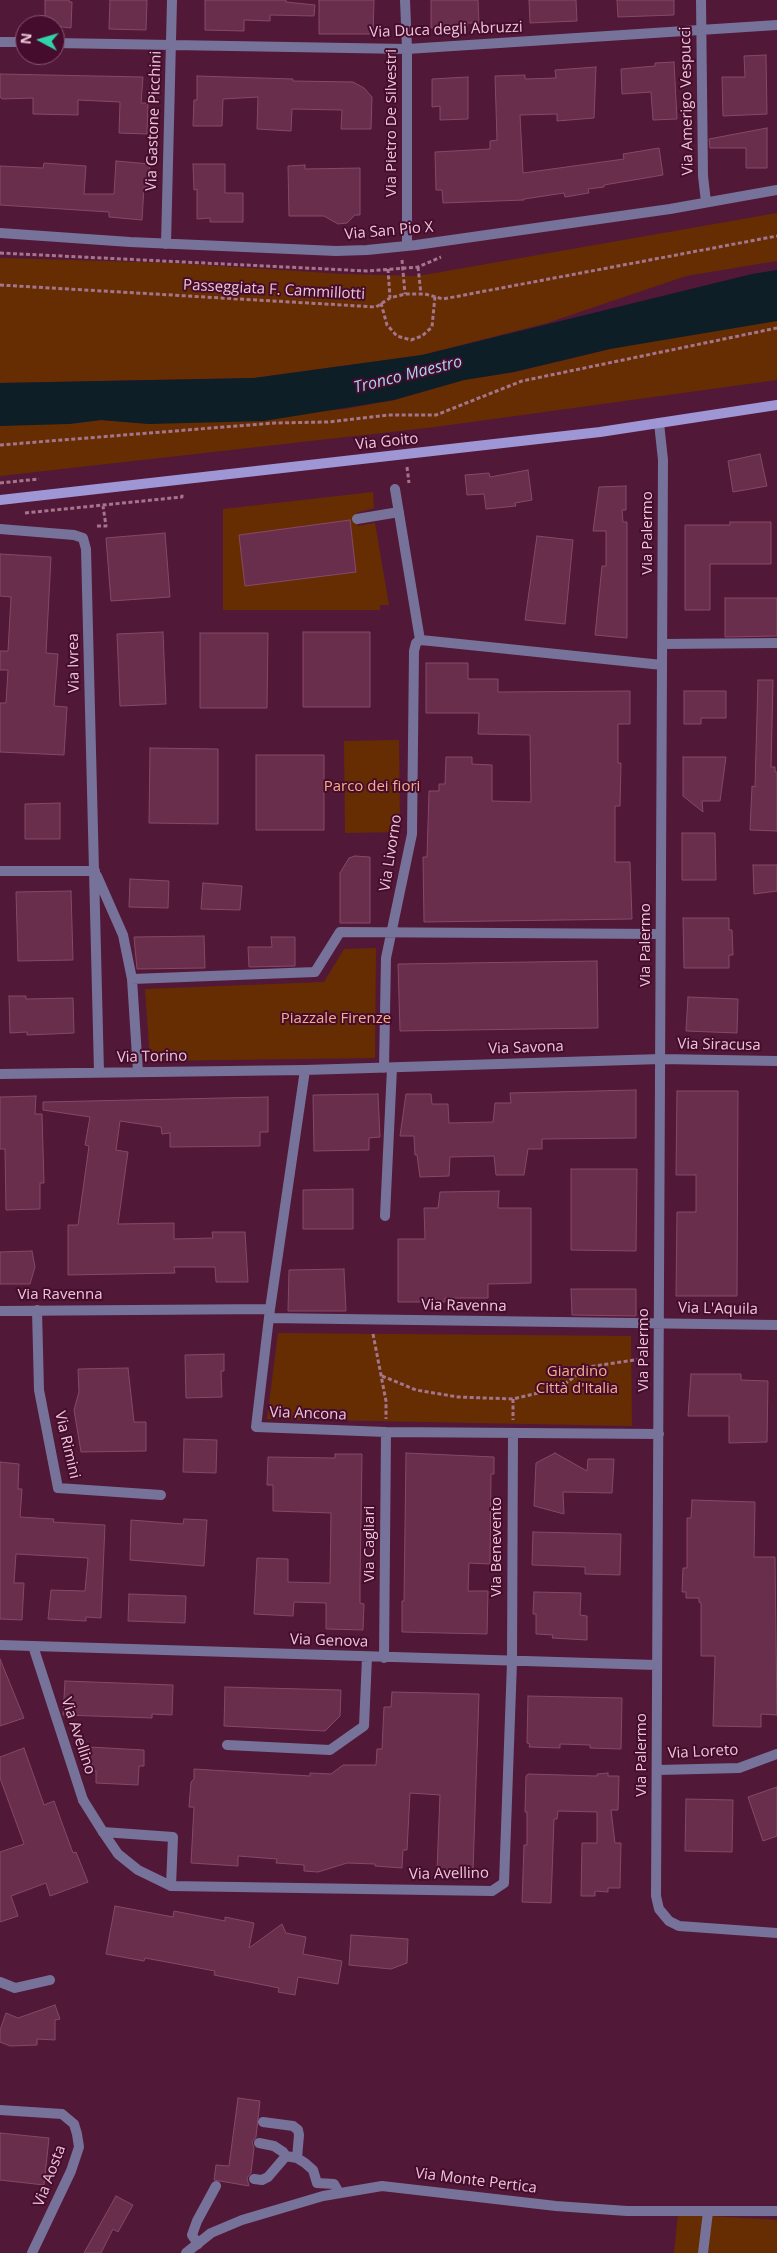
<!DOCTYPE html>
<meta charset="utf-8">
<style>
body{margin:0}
#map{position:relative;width:777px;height:2253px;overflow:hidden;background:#521837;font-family:"Open Sans",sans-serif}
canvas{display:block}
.north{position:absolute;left:15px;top:15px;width:50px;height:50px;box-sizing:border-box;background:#460c2d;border:1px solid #885671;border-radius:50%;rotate:276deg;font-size:14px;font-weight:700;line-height:20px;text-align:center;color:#ebc6d6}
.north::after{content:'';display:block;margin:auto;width:18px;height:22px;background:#30d4aa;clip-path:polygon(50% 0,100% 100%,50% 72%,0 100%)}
</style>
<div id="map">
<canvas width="777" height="2253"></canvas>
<div class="north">N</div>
</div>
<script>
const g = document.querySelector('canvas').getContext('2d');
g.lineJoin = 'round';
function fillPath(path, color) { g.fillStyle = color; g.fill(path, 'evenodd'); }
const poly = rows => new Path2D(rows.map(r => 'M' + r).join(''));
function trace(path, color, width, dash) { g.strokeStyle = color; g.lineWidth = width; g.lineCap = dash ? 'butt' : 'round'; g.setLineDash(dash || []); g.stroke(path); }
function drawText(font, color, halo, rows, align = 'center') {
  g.font = font + ' "Open Sans",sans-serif'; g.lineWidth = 4; g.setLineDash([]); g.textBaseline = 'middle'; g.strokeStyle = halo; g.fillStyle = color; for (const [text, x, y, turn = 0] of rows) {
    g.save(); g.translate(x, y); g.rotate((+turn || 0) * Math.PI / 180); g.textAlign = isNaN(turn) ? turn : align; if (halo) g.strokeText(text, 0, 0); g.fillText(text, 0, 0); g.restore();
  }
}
const green = poly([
 [777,213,777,261,686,276,547,323,422,355,254,378,0,383,0,258,174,263,343,274,418,276],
 [777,314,777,380,435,427,0,476,0,426,23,424,69,424,101,420,149,424,345,409,394,400,464,380,514,372,610,349],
 [373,492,374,508,356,513,358,526,375,523,389,605,380,605,380,610,223,610,223,509],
 [399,740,400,832,345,833,344,741],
 [376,948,375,1058,150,1061,145,989,324,982,344,949],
 [278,1333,631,1336,632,1426,267,1419],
 [678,2214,777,2220,777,2253,674,2253]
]);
const water = poly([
 [777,270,777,321,610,349,514,372,464,380,394,400,264,421,149,424,101,420,69,424,0,426,0,383,254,378,422,355,752,274]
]);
const building = poly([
 [45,0,69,0,69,2,72,2,71,28,45,25,45,0],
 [110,0,147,0,146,30,109,29,110,0],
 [205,0,286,0,286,2,315,5,314,16,270,15,270,21,244,20,244,31,205,30,205,0],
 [319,0,374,0,373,34,319,34,319,0],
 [431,0,478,0,479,23,467,23,467,27,431,28,431,0],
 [529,0,576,0,577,21,530,23,529,0],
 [617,0,674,0,674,15,618,17,617,0],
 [766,55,767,114,723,116,722,77,745,77,744,56,766,55],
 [674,62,677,119,653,120,651,92,622,94,621,69,655,66,655,63,674,62],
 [596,67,594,118,557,121,557,114,520,115,523,173,624,159,623,154,659,148,663,175,604,185,604,187,588,189,589,193,565,197,564,193,524,199,524,200,443,203,442,190,436,190,435,152,490,149,490,141,497,140,495,76,525,75,525,79,556,78,555,70,596,67],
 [0,74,143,77,141,103,148,103,147,134,119,133,120,102,78,100,78,115,33,114,33,98,2,99,0,97,0,74],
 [197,76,293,79,293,81,353,82,364,88,372,97,371,129,341,129,342,110,292,109,291,131,257,129,258,97,223,99,222,126,193,126,194,100,197,100,197,76],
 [468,77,468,119,440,120,440,106,432,107,432,79,468,77],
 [767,128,767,168,746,168,746,148,710,148,709,139,767,128],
 [116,161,150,164,148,187,144,187,142,220,109,217,109,212,0,205,0,166,43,168,44,163,86,166,84,194,114,194,116,161],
 [193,164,225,164,225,193,243,193,243,222,210,222,210,218,197,219,197,189,194,190,193,164],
 [305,165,305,169,360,168,360,215,355,215,347,223,338,224,324,216,289,216,288,166,305,165],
 [760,454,767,486,733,492,728,461,760,454],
 [528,470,532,500,515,503,516,506,486,509,484,494,467,495,465,475,489,473,490,477,528,470],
 [626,486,626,510,622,510,623,522,627,522,627,638,595,635,602,566,606,566,606,531,593,531,599,487,626,486],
 [350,520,356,572,245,586,239,535,350,520],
 [730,522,771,522,771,564,710,564,710,610,685,610,685,525,730,525,730,522],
 [165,533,170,597,111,601,106,538,165,533],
 [537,536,573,540,565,624,525,620,537,536],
 [0,554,51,557,46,653,58,654,54,706,67,707,64,755,0,752,0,703,6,703,8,670,0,670,0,651,8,651,11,597,0,596,0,554],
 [725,598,777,598,777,636,725,637,725,598],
 [163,632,166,704,120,706,117,634,163,632],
 [303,632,370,632,370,707,303,707,303,632],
 [200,633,268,633,267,708,200,708,200,633],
 [426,663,468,663,468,679,498,679,498,692,630,691,630,724,618,724,618,763,621,763,620,806,615,806,615,862,630,862,632,919,424,922,423,857,427,857,429,791,439,791,439,784,445,784,446,757,472,757,472,764,492,765,492,801,531,802,530,735,478,734,479,713,426,713,426,663],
 [758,680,773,680,771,767,775,767,775,772,777,772,777,831,750,830,752,786,755,787,758,680],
 [684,691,726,691,726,718,701,718,701,724,684,724,684,691],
 [150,748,218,749,218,824,149,823,150,748],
 [256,755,324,755,324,830,256,830,256,755],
 [683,757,726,757,720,801,702,801,703,812,683,796,683,757],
 [60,803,60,839,25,839,25,804,60,803],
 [682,833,715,833,716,880,682,880,682,833],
 [355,856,370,857,370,923,340,923,340,873,349,858,355,856],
 [753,865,777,865,777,891,754,894,753,865],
 [130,879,169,881,168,908,129,907,130,879],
 [203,883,242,886,240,910,201,909,203,883],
 [71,891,73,960,18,961,16,892,71,891],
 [683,918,729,918,729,930,732,930,733,955,729,955,729,968,684,968,683,918],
 [204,936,205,968,137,969,134,937,204,936],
 [271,937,295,937,295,966,249,967,248,947,272,947,271,937],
 [597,961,598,1028,400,1031,398,964,597,961],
 [9,996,26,996,26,999,73,998,74,1033,27,1035,27,1032,10,1033,9,996],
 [688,997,738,999,737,1033,686,1031,688,997],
 [636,1090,636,1138,542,1139,542,1149,528,1149,524,1175,496,1175,494,1156,450,1157,449,1176,420,1177,417,1155,415,1155,414,1136,400,1136,406,1094,431,1094,432,1104,448,1104,449,1123,493,1122,495,1103,511,1103,510,1093,636,1090],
 [677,1091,738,1091,737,1296,676,1296,677,1212,696,1212,696,1175,676,1175,677,1091],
 [378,1094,380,1137,369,1138,369,1150,314,1151,313,1095,378,1094],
 [36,1096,35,1114,42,1114,44,1183,40,1183,40,1209,6,1210,5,1149,0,1149,0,1097,36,1096],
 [268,1097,268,1132,260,1132,260,1146,170,1147,170,1133,162,1134,161,1127,120,1121,116,1150,128,1152,118,1224,174,1223,174,1239,213,1238,212,1232,245,1232,248,1282,216,1282,215,1267,174,1267,175,1273,68,1275,68,1225,78,1225,89,1146,85,1145,90,1117,43,1110,43,1102,268,1097],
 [571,1169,637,1169,636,1251,571,1250,571,1169],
 [353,1189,353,1229,303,1229,303,1190,353,1189],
 [499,1191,498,1208,531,1208,531,1283,488,1284,488,1298,445,1298,445,1302,398,1302,398,1239,425,1239,424,1208,438,1208,440,1192,499,1191],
 [32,1251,35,1267,30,1284,0,1284,0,1252,32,1251],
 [344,1269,346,1311,288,1311,289,1270,344,1269],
 [571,1289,636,1289,636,1316,572,1315,571,1289],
 [224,1354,224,1371,221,1371,222,1397,186,1398,185,1355,224,1354],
 [128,1368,134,1422,146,1422,146,1451,81,1452,74,1410,79,1392,78,1369,128,1368],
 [691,1374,741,1374,741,1380,768,1381,767,1442,729,1443,729,1416,688,1416,691,1374],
 [184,1439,217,1440,216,1473,183,1472,184,1439],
 [406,1453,494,1457,494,1474,491,1474,490,1564,469,1563,468,1591,488,1591,487,1634,402,1632,402,1601,404,1601,406,1453],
 [555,1453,587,1471,588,1459,614,1459,612,1493,563,1492,564,1514,534,1506,536,1463,555,1453],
 [335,1454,362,1454,360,1584,360,1603,364,1604,363,1630,326,1629,326,1603,294,1602,293,1616,254,1614,257,1558,288,1559,288,1582,330,1583,331,1513,273,1511,273,1485,267,1485,268,1457,335,1458,335,1454],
 [0,1462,19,1464,18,1489,22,1489,20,1517,54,1519,53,1522,105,1525,101,1618,86,1617,86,1621,48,1619,51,1590,85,1591,88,1558,16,1554,14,1583,24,1583,22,1620,0,1619,0,1462],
 [692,1500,755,1502,754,1557,775,1557,777,1715,761,1714,761,1727,713,1726,715,1656,701,1656,701,1603,699,1602,699,1598,686,1598,686,1592,682,1592,683,1568,687,1568,687,1518,691,1518,692,1500],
 [184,1519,207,1520,204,1566,130,1560,131,1520,183,1524,184,1519],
 [533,1532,621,1534,620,1575,585,1574,585,1567,532,1565,533,1532],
 [534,1592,581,1593,580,1615,587,1616,587,1640,552,1638,553,1635,536,1634,536,1614,533,1614,534,1592],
 [129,1594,186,1596,185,1623,128,1621,129,1594],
 [0,1659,24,1718,0,1726,0,1659],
 [65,1681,173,1685,172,1715,152,1714,152,1718,63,1715,65,1681],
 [225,1687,341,1690,340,1716,325,1731,224,1726,225,1687],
 [392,1692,479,1694,473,1871,437,1870,440,1795,410,1793,407,1850,403,1850,402,1868,375,1866,375,1864,347,1863,318,1872,304,1871,304,1865,276,1863,277,1859,238,1856,238,1866,191,1863,194,1807,189,1807,191,1782,194,1779,194,1769,310,1776,310,1773,331,1774,343,1765,376,1765,377,1749,382,1749,384,1707,391,1707,392,1692],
 [528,1696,622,1698,621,1749,590,1748,590,1745,560,1744,560,1748,529,1747,530,1744,527,1743,528,1696],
 [89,1747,144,1750,144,1766,139,1766,138,1785,96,1783,96,1771,91,1771,92,1763,88,1763,89,1747],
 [24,1748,44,1805,54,1801,73,1853,76,1852,88,1882,50,1896,46,1883,11,1896,18,1916,0,1922,0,1852,24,1844,0,1778,0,1757,24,1748],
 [608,1773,608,1776,619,1776,618,1810,611,1810,615,1843,621,1843,620,1888,608,1888,608,1892,595,1891,595,1896,581,1896,582,1843,597,1843,597,1812,558,1811,557,1819,554,1819,551,1903,522,1902,524,1845,527,1845,527,1812,525,1812,526,1776,528,1774,597,1776,597,1774,608,1773],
 [777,1787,777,1836,763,1841,748,1797,777,1787],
 [686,1799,733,1800,732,1852,685,1851,686,1799],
 [115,1906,173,1917,174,1911,225,1921,225,1917,254,1923,249,1948,282,1924,286,1933,306,1937,303,1954,342,1961,338,1984,298,1977,295,1995,278,1992,279,1988,214,1975,215,1971,145,1958,144,1961,106,1954,115,1906],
 [351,1935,408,1939,407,1963,391,1969,349,1965,351,1935],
 [55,2005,60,2019,55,2020,55,2040,37,2039,37,2045,10,2046,0,2042,0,2030,6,2013,18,2018,55,2005],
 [238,2098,260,2101,256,2137,252,2142,254,2148,251,2173,247,2178,249,2186,214,2180,216,2165,229,2166,238,2098],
 [0,2133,49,2138,44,2185,0,2180,0,2133],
 [116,2196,133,2205,118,2232,113,2229,101,2253,84,2253,116,2196]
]);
const path = poly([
 [0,253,367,271,418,267,441,257],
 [402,260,405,294],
 [418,267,421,294],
 [388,269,390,298],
 [0,285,376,307,390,298,405,294,425,294,443,299,777,236],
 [381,303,387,325,397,336,411,340,422,336,432,327,435,296],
 [0,445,274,423,328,422,388,415,436,415,522,381,777,328],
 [407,467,409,483],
 [0,483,39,479],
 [25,513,182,497,182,494],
 [97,526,106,526,103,506],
 [373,1334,386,1401,386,1419],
 [382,1376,416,1390,458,1397,513,1399,559,1388,588,1367,641,1359,642,1338],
 [513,1399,513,1420]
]);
const service = poly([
 [395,489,420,640],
 [357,519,399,512],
 [263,2122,293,2126,298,2130,299,2135,297,2158],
 [259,2143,274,2146,283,2152,286,2156,297,2158,305,2163,313,2170,317,2183,334,2184,339,2193],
 [254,2179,262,2180,268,2177,286,2156],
 [198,2244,192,2235,197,2221,216,2186],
 [703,2253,708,2212]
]);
const pedestrian = poly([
 [83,1800,103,1832]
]);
const minor = poly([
 [405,0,407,49,407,246],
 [701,0,703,176,706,202],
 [0,42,25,42],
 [55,43,407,49,777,25],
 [0,233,130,242,336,251,367,250,416,245,670,209,777,190],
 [166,244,172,0],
 [659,423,663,460,656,1896,659,1909,669,1921,679,1926,777,1933],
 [0,529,74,535,83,538,86,549,99,1072],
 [663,644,777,643],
 [0,871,95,871],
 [97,876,123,935,132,979,138,1072],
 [132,979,315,972,340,932,660,934],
 [384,1068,386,958,412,834,414,651,416,643,420,640,431,641,662,665],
 [305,1070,270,1309,256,1427,386,1432,659,1434],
 [0,1074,305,1070,661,1059,777,1061],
 [385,1216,392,1068],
 [37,1310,39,1390,58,1488,161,1495],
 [0,1311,270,1309],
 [269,1318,777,1325],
 [0,1645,656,1665],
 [33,1646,83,1800],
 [384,1658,386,1432],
 [227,1745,330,1750,364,1726,367,1657],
 [658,1770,739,1768,777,1754],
 [171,1886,173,1837,103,1832,118,1854,138,1870,171,1886,492,1891,504,1883,512,1662,513,1433],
 [0,1982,15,1988,50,1980],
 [0,2110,62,2114,74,2124,77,2134,79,2147,71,2171,32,2253],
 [186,2253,211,2233,242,2220,323,2196,382,2186,556,2206,627,2211,777,2211]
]);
const secondary = poly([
 [0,500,600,432,777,405]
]);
const streetNames = [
 ["Via Duca degli Abruzzi",446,30,-2],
 ["Via Amerigo Vespucci",687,101,-91],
 ["Via Gastone Picchini",154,121,-88],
 ["Via Pietro De Silvestri",392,123,-90],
 ["Via San Pio X",389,231,-5],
 ["Passeggiata F. Cammillotti",274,290,3],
 ["Via Goito",387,442,-6],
 ["Via Palermo",648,533,-90],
 ["Via Ivrea",74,663,-91],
 ["Via Livorno",391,853,-81],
 ["Via Palermo",646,945,-90],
 ["Via Siracusa",719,1045,1],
 ["Via Savona",526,1048,-2],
 ["Via Torino",152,1057,-1],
 ["Via Ravenna",60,1295],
 ["Via Ravenna",464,1306,1],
 ["Via L'Aquila",718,1309,1],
 ["Via Palermo",644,1350,-90],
 ["Via Ancona",308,1414,2],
 ["Via Rimini",67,1445,77],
 ["Via Cagliari",370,1544,-90],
 ["Via Benevento",497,1547,-90],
 ["Via Genova",329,1641,2],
 ["Via Avellino",78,1736,72],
 ["Via Loreto",703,1752,-3],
 ["Via Palermo",642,1755,-90],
 ["Via Avellino",449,1874,-1],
 ["Via Aosta",50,2176,-69],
 ["Via Monte Pertica",476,2181,7]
];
const parkNames = [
 ["Parco dei fiori",372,787],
 ["Piazzale Firenze",336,1019],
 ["Giardino",577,1372],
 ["Città d'Italia",577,1389]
];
const waterNames = [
 ["Tronco Maestro",408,375,-14]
];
fillPath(green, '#672d02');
fillPath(water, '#0d1e26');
fillPath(building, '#6a2e4d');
trace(building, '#874867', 1);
trace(path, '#a4758c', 3, [4, 2.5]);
trace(service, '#77729a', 10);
trace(pedestrian, '#77729a', 10);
trace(minor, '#77729a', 10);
trace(secondary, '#9f96d6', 10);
drawText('15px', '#ebc6d6', '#460c2d', streetNames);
drawText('15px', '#f5ae86', '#460c2d', parkNames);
drawText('italic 16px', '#a2d7f1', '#460c2d', waterNames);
</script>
